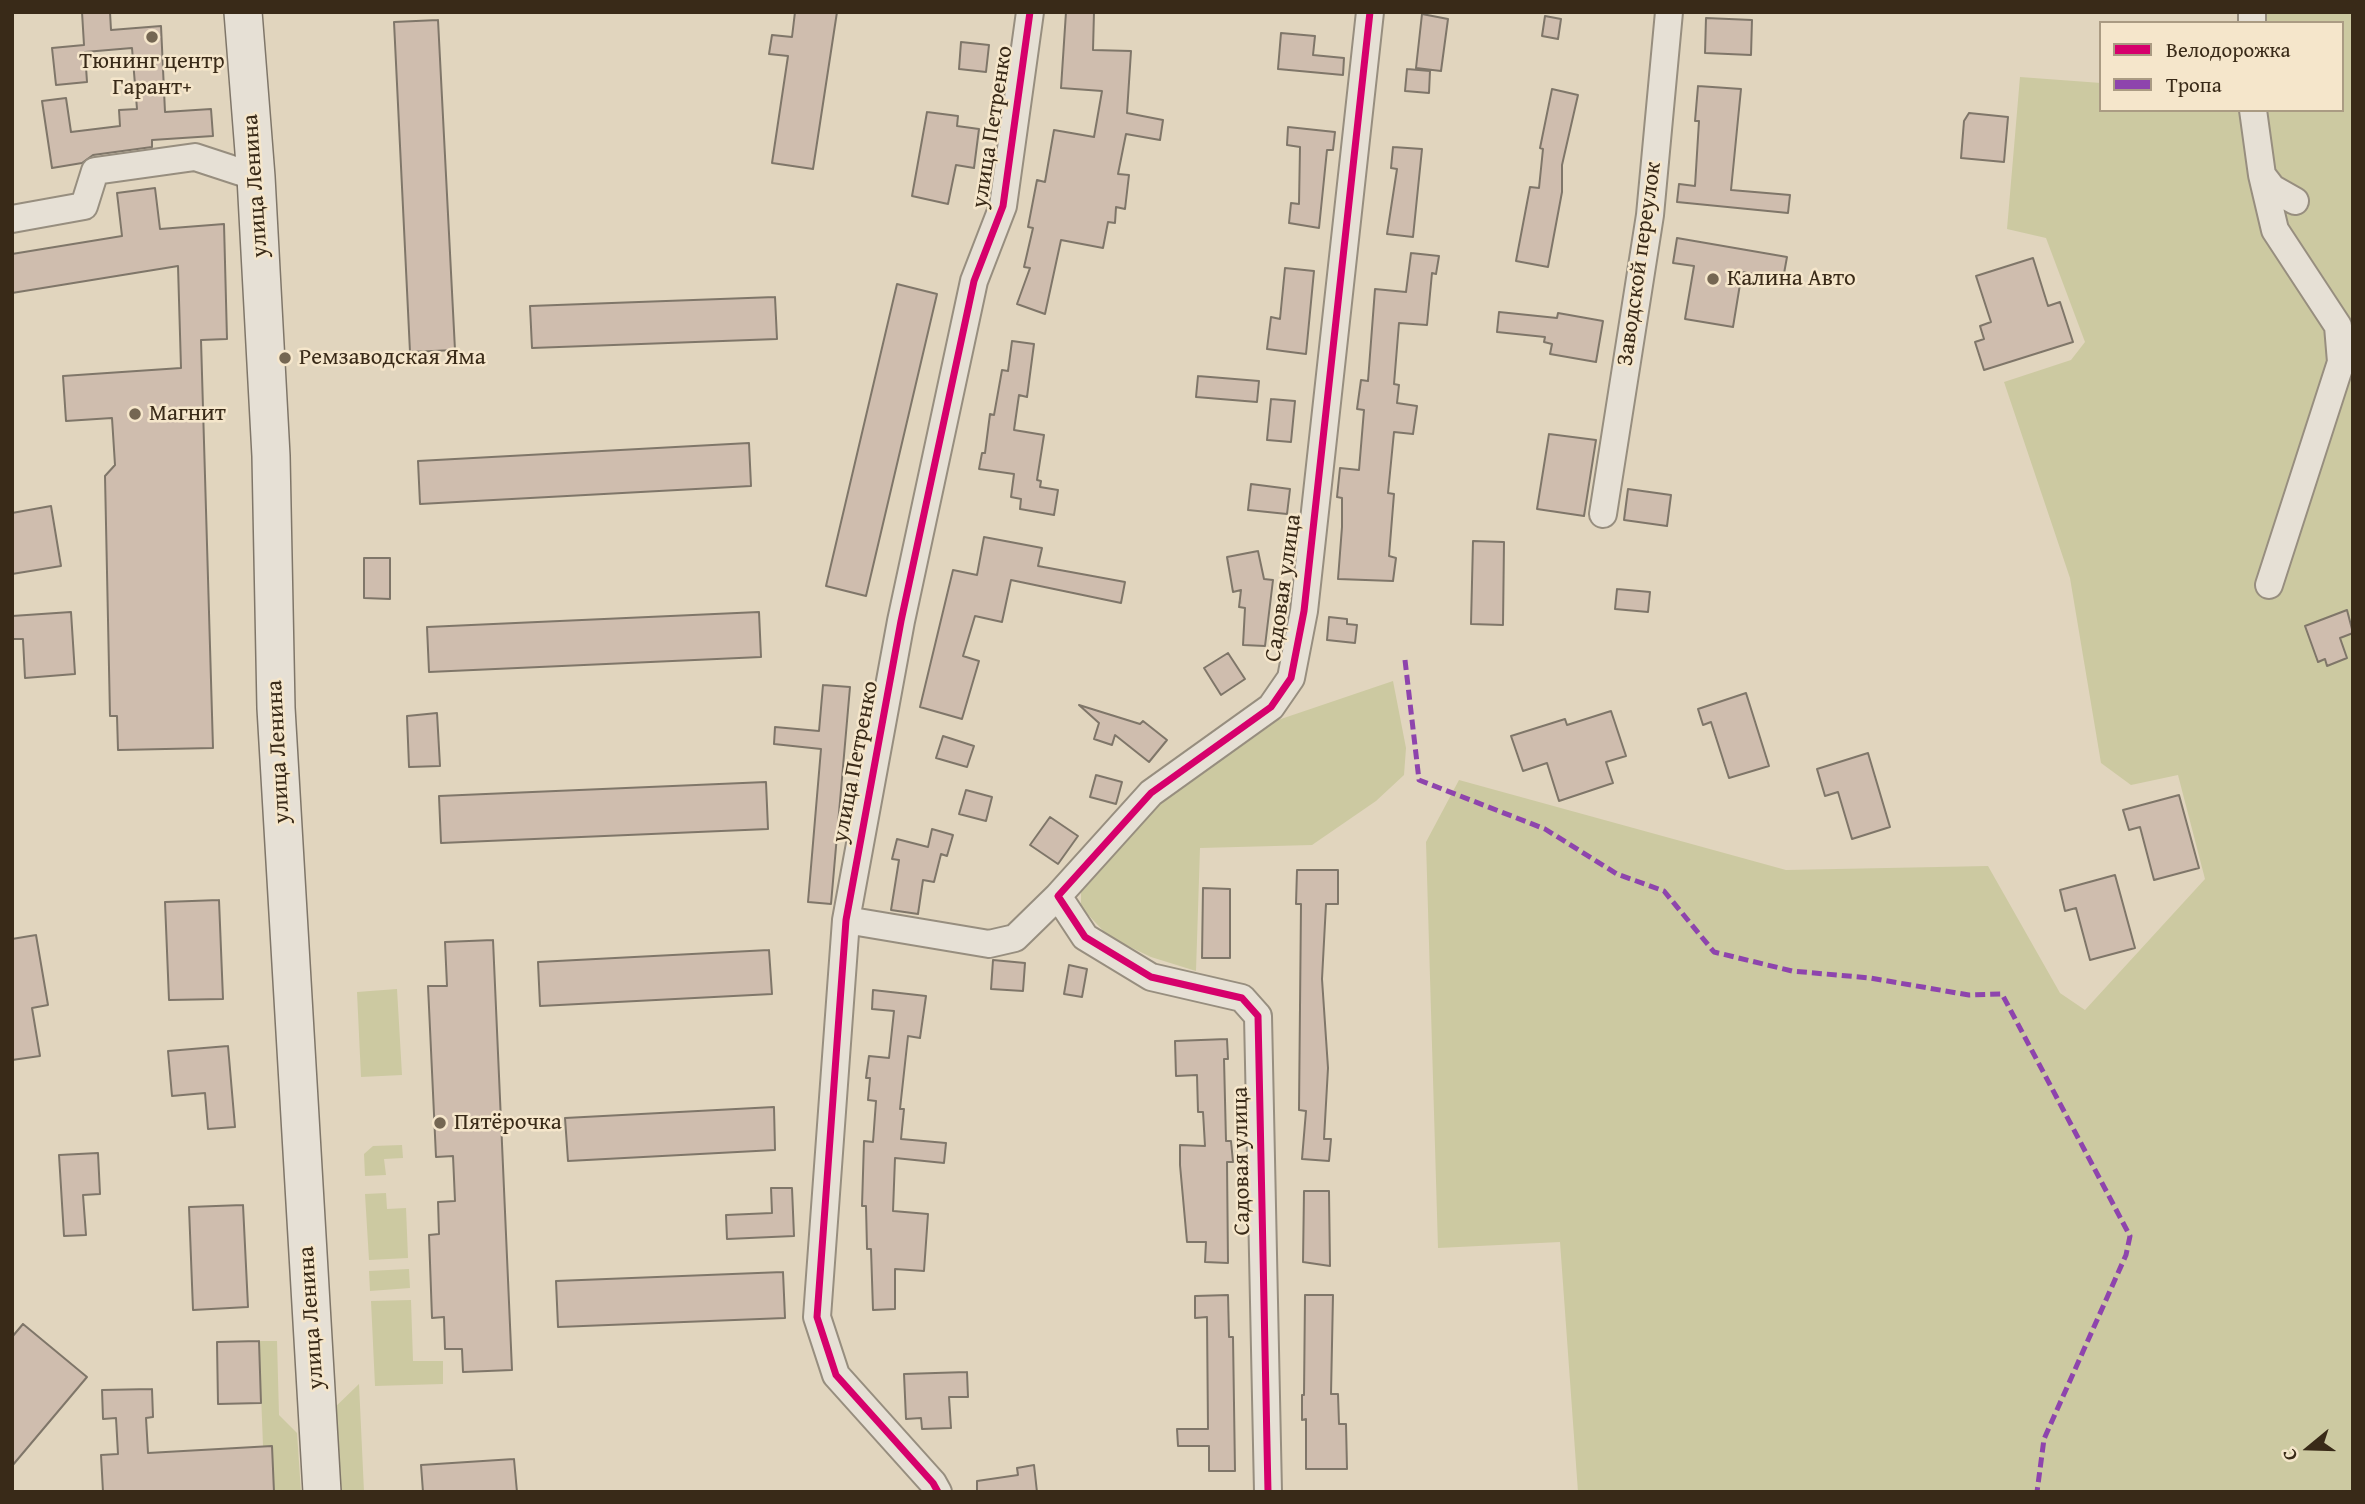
<!DOCTYPE html>
<meta charset="utf-8">
<style>
body{margin:0}
#map{position:relative;width:2365px;height:1504px;overflow:hidden;background:#e1d5be;font-family:"Gentium Book Plus",serif}
canvas{display:block}
.frame{position:absolute;inset:0;border:14px solid #392a18;pointer-events:none}
.legend{position:absolute;left:2099px;top:21px;width:245px;height:91px;box-sizing:border-box;background:#f5e6cb;border:2px solid #aa9b83;margin:0;padding:9px 12px;list-style:none;font-size:21px;color:#392a18}
.legend li{display:flex;align-items:center;gap:14px;height:35px}
.legend b{width:35px;border:2px solid #aa9b83}
.north{position:absolute;left:2274px;top:1413px;width:70px;height:70px;-webkit-text-stroke:5px #f5e6cb;paint-order:stroke;rotate:251deg;font-size:19px;font-weight:700;line-height:28px;text-align:center;color:#392a18}
.north::after{content:'';display:block;margin:auto;width:24px;height:32px;background:#392a18;clip-path:polygon(50% 0,100% 100%,50% 72%,0 100%)}
</style>
<div id="map">
<canvas width="2365" height="1504"></canvas>
<div class="frame"></div>
<ul class="legend">
<li><b style="height:9px;background:#d6006c"></b>Велодорожка</li>
<li><b style="height:9px;background:#8e44ad"></b>Тропа</li>
</ul>
<div class="north">С</div>
</div>
<script>
const g = document.querySelector('canvas').getContext('2d');
g.lineJoin = 'round';
function fillPath(path, color) { g.fillStyle = color; g.fill(path, 'evenodd'); }
const poly = rows => new Path2D(rows.map(r => 'M' + r).join(''));
function trace(path, color, width, dash) { g.strokeStyle = color; g.lineWidth = width; g.lineCap = dash ? 'butt' : 'round'; g.setLineDash(dash || []); g.stroke(path); }
function drawText(font, color, halo, rows, align = 'center') {
  g.font = font + ' "Gentium Book Plus",serif'; g.lineWidth = 5; g.setLineDash([]); g.textBaseline = 'middle'; g.strokeStyle = halo; g.fillStyle = color; for (const [text, x, y, turn = 0] of rows) {
    g.save(); g.translate(x, y); g.rotate((+turn || 0) * Math.PI / 180); g.textAlign = isNaN(turn) ? turn : align; if (halo) g.strokeText(text, 0, 0); g.fillText(text, 0, 0); g.restore();
  }
}
const green = poly([
 [2252,12,2353,12,2353,1492,1578,1492,1560,1242,1438,1248,1426,842,1459,780,1786,870,1988,866,2060,993,2085,1010,2205,879,2178,775,2131,785,2101,763,2070,578,2004,382,2071,360,2085,342,2046,238,2007,229,2020,77,2101,83,2101,110,2342,110,2342,23,2252,23],
 [1393,681,1406,748,1404,775,1376,801,1312,845,1200,848,1196,971,1151,957,1109,937,1081,907,1081,892,1150,811,1278,720],
 [397,989,402,1075,361,1077,357,992],
 [402,1145,403,1158,384,1159,386,1175,365,1176,364,1154,373,1146],
 [386,1193,387,1209,406,1208,408,1258,369,1260,365,1194],
 [409,1269,410,1288,370,1291,369,1271],
 [411,1300,413,1361,443,1361,443,1384,375,1386,371,1301],
 [259,1341,277,1341,279,1415,297,1433,301,1492,274,1492,272,1446,263,1446],
 [359,1384,364,1492,334,1492,331,1411]
]);
const building = poly([
 [82,12,110,12,111,30,161,26,165,112,211,109,213,136,152,140,152,147,93,155,82,163,52,168,42,101,66,98,71,132,120,126,119,110,137,109,132,48,85,52,87,82,56,85,52,48,84,45,82,12],
 [795,12,837,12,813,169,772,163,788,56,769,54,772,35,792,37,795,12],
 [1066,12,1094,12,1093,50,1131,51,1127,113,1163,120,1160,140,1126,134,1118,174,1129,175,1125,209,1116,207,1115,223,1108,222,1103,248,1061,240,1045,314,1017,304,1030,268,1024,267,1033,228,1028,227,1037,180,1045,182,1054,130,1094,137,1102,91,1061,88,1066,12],
 [1422,14,1448,19,1441,71,1416,68,1422,14],
 [1545,16,1561,19,1558,39,1542,36,1545,16],
 [1706,18,1752,20,1751,55,1705,53,1706,18],
 [438,20,455,350,410,352,394,22,438,20],
 [1281,33,1315,36,1313,55,1344,58,1343,75,1278,69,1281,33],
 [961,42,989,45,986,72,959,69,961,42],
 [1407,69,1430,71,1429,93,1405,91,1407,69],
 [1698,86,1741,89,1731,190,1790,195,1788,213,1677,202,1679,184,1695,186,1699,121,1695,121,1698,86],
 [1552,89,1578,95,1562,165,1562,192,1548,267,1516,261,1530,187,1539,188,1543,149,1540,148,1552,89],
 [927,112,958,116,957,126,979,129,974,168,956,165,948,204,912,196,927,112],
 [1969,113,2008,117,2004,162,1961,158,1964,121,1969,113],
 [1288,127,1335,132,1333,150,1327,150,1319,228,1289,223,1291,203,1299,204,1300,147,1287,145,1288,127],
 [1393,147,1422,149,1413,237,1387,234,1397,169,1391,168,1393,147],
 [155,188,160,229,224,224,227,339,201,340,213,748,118,750,117,716,110,716,105,476,115,465,112,418,66,421,63,376,181,368,178,266,12,293,12,254,122,236,117,193,155,188],
 [1677,238,1787,257,1783,279,1742,272,1733,327,1685,319,1694,266,1673,263,1677,238],
 [1411,253,1439,256,1436,274,1432,273,1427,325,1399,323,1394,384,1399,385,1397,403,1417,406,1413,434,1394,432,1388,493,1394,494,1389,556,1396,558,1393,581,1338,579,1342,527,1342,498,1337,497,1340,468,1359,470,1364,410,1357,409,1361,380,1368,381,1375,289,1406,292,1411,253],
 [2033,258,2048,306,2060,302,2073,342,1984,370,1975,342,1984,339,1980,326,1991,322,1976,276,2033,258],
 [1285,268,1314,271,1306,354,1267,349,1271,317,1280,319,1285,268],
 [897,284,937,294,866,596,826,586,897,284],
 [775,297,777,339,532,348,530,306,775,297],
 [1499,312,1557,318,1558,313,1603,321,1596,362,1550,354,1552,344,1544,342,1545,337,1497,332,1499,312],
 [1012,341,1034,344,1027,397,1019,395,1014,430,1044,435,1037,480,1041,481,1040,487,1058,490,1054,515,1020,509,1021,499,1011,497,1014,474,979,469,982,453,985,453,990,414,994,415,1002,370,1008,371,1012,341],
 [1198,376,1259,381,1257,402,1196,397,1198,376],
 [1271,399,1295,401,1291,442,1267,440,1271,399],
 [1549,434,1596,440,1584,516,1537,509,1549,434],
 [749,443,751,486,420,504,418,461,749,443],
 [1251,484,1290,489,1287,514,1248,510,1251,484],
 [1628,489,1671,495,1667,526,1624,520,1628,489],
 [51,506,61,566,12,574,12,513,51,506],
 [984,537,1042,548,1038,566,1125,582,1121,603,1011,580,1002,622,975,616,963,656,979,661,962,719,920,707,953,570,977,575,984,537],
 [1473,541,1504,542,1503,625,1471,624,1473,541],
 [1258,551,1264,579,1273,580,1265,646,1243,645,1245,608,1239,607,1241,590,1233,592,1227,557,1258,551],
 [364,558,390,558,390,599,364,598,364,558],
 [1617,589,1650,592,1648,612,1615,609,1617,589],
 [2347,610,2353,633,2340,638,2347,658,2327,666,2325,659,2318,662,2305,626,2347,610],
 [71,612,75,674,25,678,23,639,12,639,12,616,71,612],
 [759,612,761,657,429,672,427,627,759,612],
 [1329,617,1347,619,1347,624,1357,625,1355,643,1327,640,1329,617],
 [1228,653,1245,679,1221,695,1204,668,1228,653],
 [823,685,850,687,831,904,808,902,821,749,774,744,775,727,819,731,823,685],
 [1746,693,1769,766,1729,778,1711,722,1703,725,1698,709,1746,693],
 [1079,705,1140,724,1143,721,1167,740,1149,762,1115,735,1112,745,1094,739,1099,723,1079,705],
 [1611,711,1626,756,1606,762,1613,783,1559,801,1547,763,1523,771,1511,736,1565,719,1567,725,1611,711],
 [437,713,440,766,409,767,407,716,437,713],
 [943,736,974,746,967,767,936,758,943,736],
 [1868,753,1890,827,1852,839,1838,792,1825,796,1817,769,1868,753],
 [1096,775,1122,782,1116,804,1090,797,1096,775],
 [766,782,768,829,441,843,439,796,766,782],
 [966,790,992,797,986,821,959,814,966,790],
 [2179,795,2199,868,2154,880,2140,827,2129,830,2123,810,2179,795],
 [1050,817,1078,836,1058,864,1030,845,1050,817],
 [932,829,953,835,947,856,941,854,934,882,923,880,918,914,891,910,899,860,892,859,897,839,928,847,932,829],
 [1297,870,1338,870,1338,904,1326,904,1322,979,1328,1068,1324,1139,1331,1139,1329,1161,1302,1159,1306,1111,1299,1110,1301,904,1296,904,1297,870],
 [2115,875,2135,948,2090,960,2076,908,2065,911,2060,890,2115,875],
 [1203,888,1230,889,1230,958,1202,958,1203,888],
 [219,900,223,999,169,1000,165,902,219,900],
 [36,935,48,1005,32,1008,40,1056,12,1060,12,939,36,935],
 [493,940,512,1370,463,1372,462,1349,445,1349,444,1317,432,1318,429,1235,439,1234,438,1202,455,1201,453,1156,436,1157,428,986,447,986,445,942,493,940],
 [769,950,772,994,540,1006,538,962,769,950],
 [993,960,1025,963,1023,991,991,989,993,960],
 [1069,965,1087,969,1082,997,1064,994,1069,965],
 [873,990,926,996,920,1038,908,1036,900,1109,904,1109,901,1139,946,1143,944,1163,895,1158,893,1211,928,1214,924,1271,895,1269,895,1309,873,1310,871,1249,867,1249,866,1206,862,1206,864,1141,873,1142,876,1101,868,1100,870,1078,866,1078,869,1056,889,1058,894,1011,872,1009,873,990],
 [1227,1039,1228,1059,1224,1059,1226,1141,1231,1141,1233,1162,1227,1162,1228,1263,1205,1262,1206,1242,1187,1242,1180,1165,1180,1145,1205,1146,1203,1112,1198,1112,1197,1075,1176,1076,1175,1041,1227,1039],
 [228,1046,235,1127,208,1129,205,1093,172,1096,168,1051,228,1046],
 [774,1107,775,1150,568,1161,565,1118,774,1107],
 [98,1153,100,1194,83,1195,86,1235,64,1236,59,1155,98,1153],
 [771,1188,792,1188,794,1236,727,1239,726,1215,772,1213,771,1188],
 [1304,1191,1329,1191,1330,1266,1303,1262,1304,1191],
 [243,1205,248,1307,193,1310,189,1207,243,1205],
 [783,1272,785,1318,558,1327,556,1281,783,1272],
 [1228,1295,1229,1337,1233,1337,1235,1471,1209,1471,1209,1446,1178,1446,1177,1429,1208,1429,1207,1317,1195,1318,1195,1296,1228,1295],
 [1305,1295,1333,1295,1331,1394,1338,1394,1339,1424,1346,1424,1347,1469,1306,1469,1306,1419,1302,1420,1302,1395,1304,1395,1305,1295],
 [23,1324,87,1377,12,1466,12,1337,23,1324],
 [259,1341,261,1403,218,1404,217,1342,259,1341],
 [967,1372,968,1397,949,1397,951,1428,922,1429,921,1418,906,1419,904,1374,967,1372],
 [152,1389,153,1417,146,1418,148,1453,272,1446,274,1492,103,1492,101,1455,118,1454,116,1418,103,1419,102,1390,152,1389],
 [514,1459,517,1492,423,1492,421,1465,514,1459],
 [1034,1465,1037,1492,977,1492,977,1481,1018,1475,1017,1468,1034,1465]
]);
const street = poly([
 [2252,23,2252,12],
 [2253,110,2262,175,2272,188,2295,201],
 [2262,175,2275,230,2338,326,2341,362,2269,585],
 [12,219,84,206,95,171,195,157,256,177],
 [1603,514,1650,215,1669,12],
 [846,920,989,944,1015,938,1058,896],
 [938,1492,933,1483,836,1375,817,1317,846,920,901,621,974,281,1003,206,1030,12],
 [1268,1492,1258,1016,1242,998,1151,977,1085,937,1058,896,1151,793,1271,707,1291,678,1304,611,1370,12]
]);
const secondary = poly([
 [243,12,256,177,271,456,276,708,322,1492]
]);
const quiet = poly([
 [1405,660,1419,780,1545,829,1617,874,1664,891,1714,952,1792,971,1870,978,1969,995,2002,994,2130,1236,2126,1255,2044,1439,2037,1492]
]);
const cycleway = poly([
 [938,1492,933,1483,836,1375,817,1317,846,920,901,621,974,281,1003,206,1030,12],
 [1268,1492,1258,1016,1242,998,1151,977,1085,937,1058,896,1151,793,1271,707,1291,678,1304,611,1370,12]
]);
const markers = [
 [152,37,7,"#746652"],
 [1713,279,7,"#746652"],
 [285,358,7,"#746652"],
 [135,414,7,"#746652"],
 [440,1123,7,"#746652"]
];
const poiNames = [
 ["Тюнинг центр",152,62,"center"],
 ["Гарант+",152,88,"center"],
 ["Калина Авто",1727,279],
 ["Ремзаводская Яма",299,358],
 ["Магнит",149,414],
 ["Пятёрочка",454,1123]
];
const streetNames = [
 ["улица Петренко",993,127,-81],
 ["улица Ленина",256,186,-94],
 ["Заводской переулок",1640,264,-82],
 ["Садовая улица",1284,588,-82],
 ["улица Ленина",279,752,-93],
 ["улица Петренко",856,762,-79],
 ["Садовая улица",1242,1161,-91],
 ["улица Ленина",312,1318,-94]
];
fillPath(green, '#ccc9a1');
fillPath(building, '#cfbdae');
trace(building, '#7f7669', 2);
trace(street, '#978e7f', 30);
trace(secondary, '#7f7669', 40);
trace(street, '#e6e0d5', 26);
trace(secondary, '#e6e0d5', 37);
trace(quiet, '#8e44ad', 5, [10, 5]);
trace(cycleway, '#d6006c', 7);
for (const [x, y, r, color] of markers) { const dot = new Path2D(); dot.arc(x, y, r, 0, 2 * Math.PI); g.fillStyle = color; g.fill(dot); trace(dot, '#f5e6cb', 2.5); }
drawText('23px', '#392a18', '#f5e6cb', poiNames, 'left');
drawText('23px', '#392a18', '#f5e6cb', streetNames);
</script>
